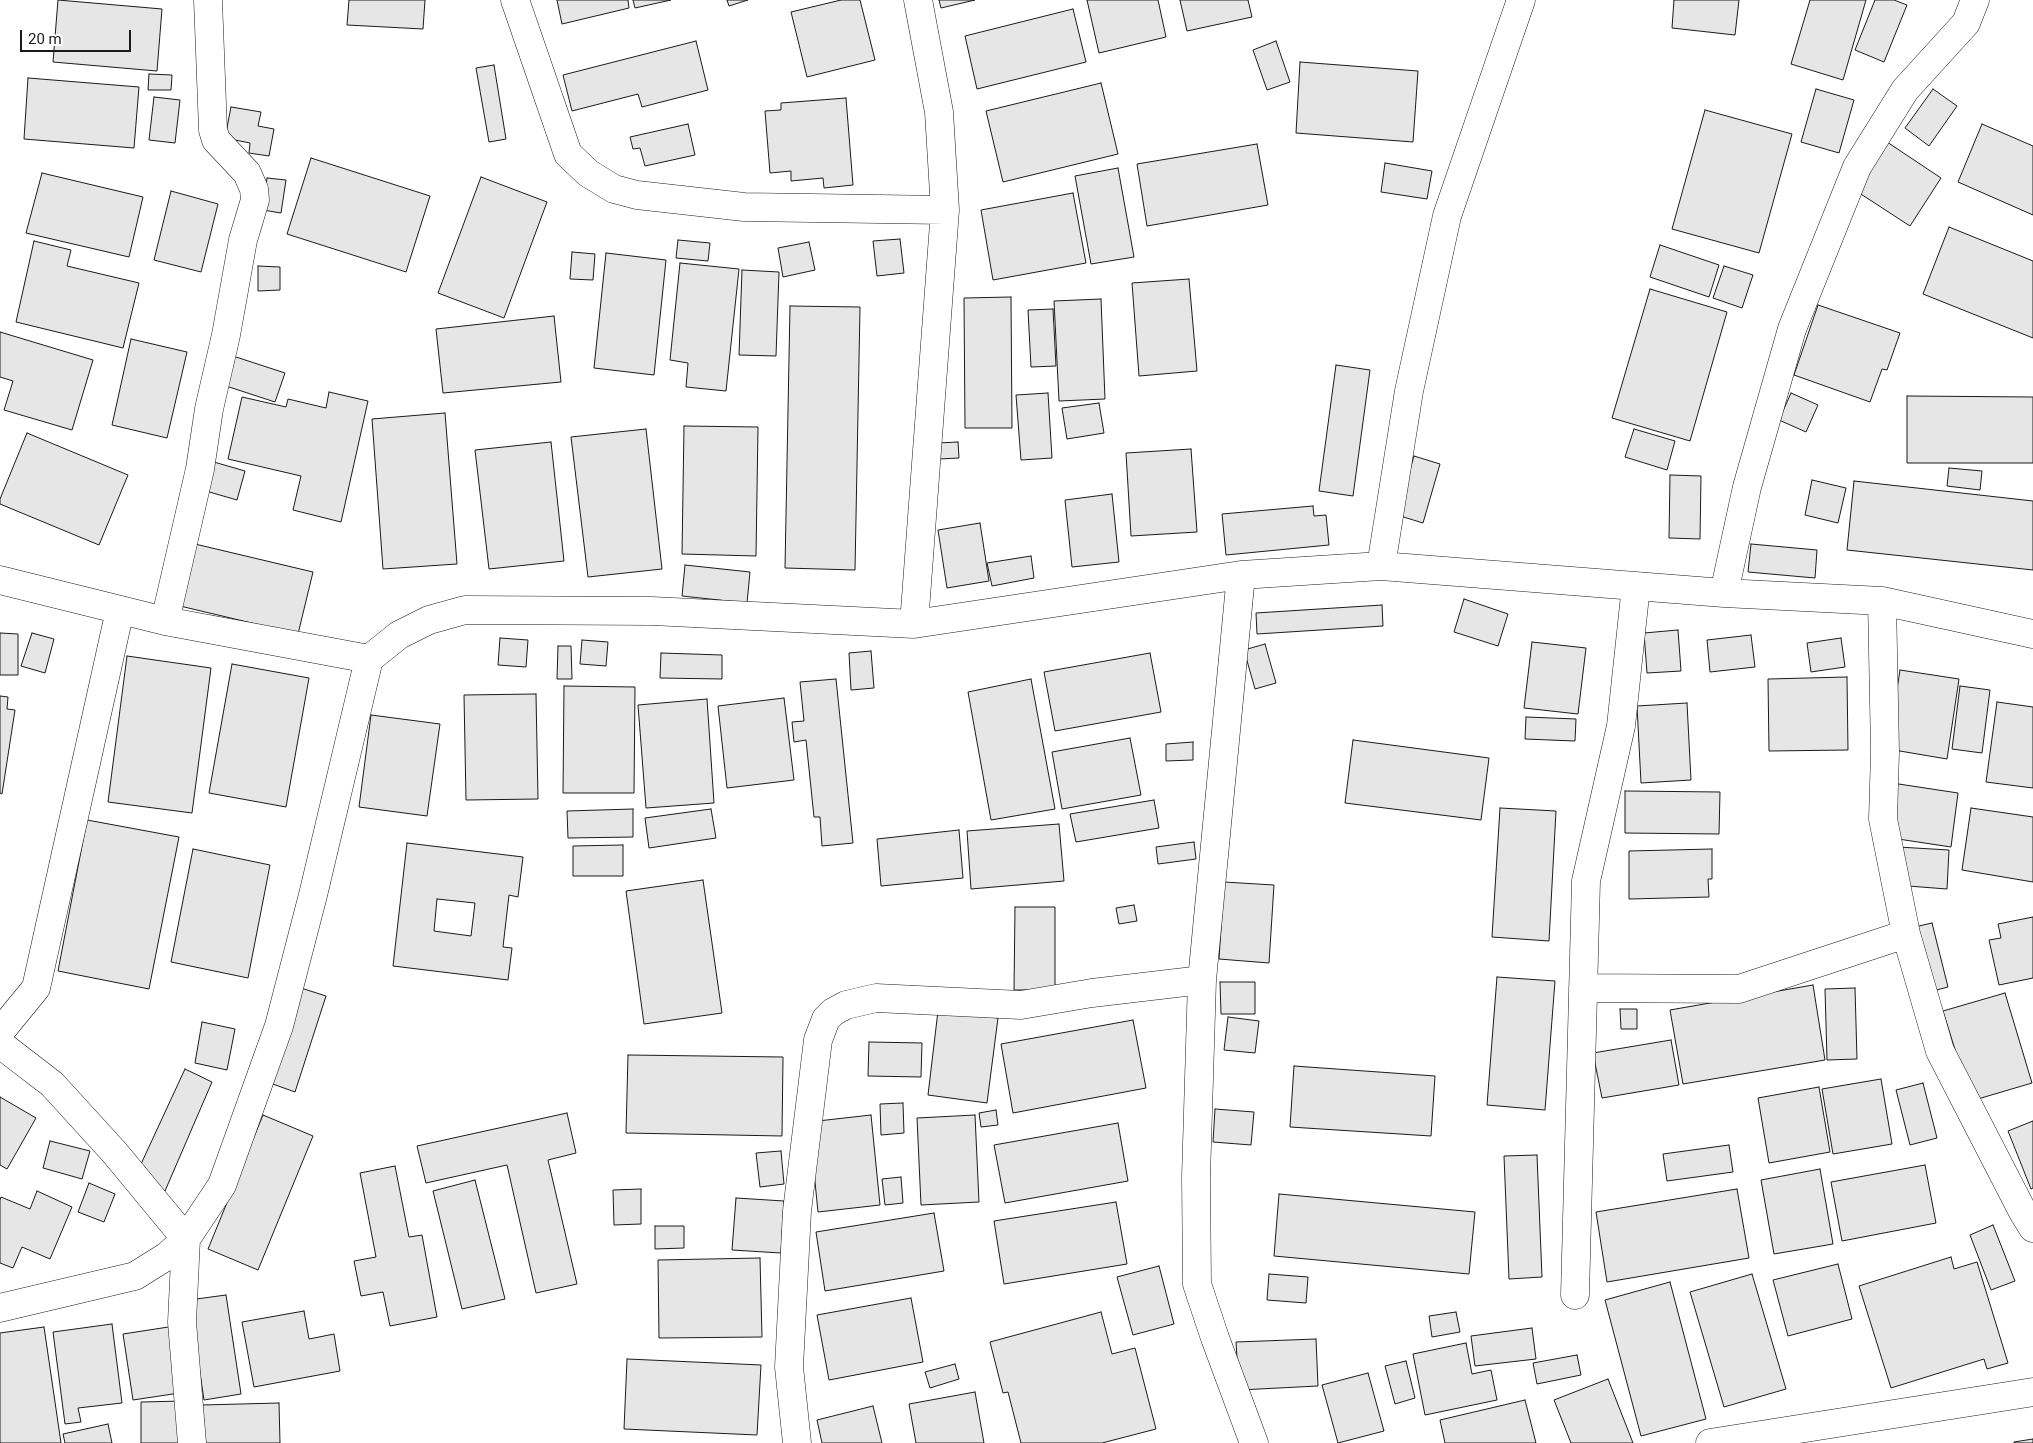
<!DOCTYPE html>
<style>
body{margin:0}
#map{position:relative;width:2033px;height:1443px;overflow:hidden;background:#fff;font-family:Roboto,sans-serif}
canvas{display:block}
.scale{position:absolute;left:20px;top:30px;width:111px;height:22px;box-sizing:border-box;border:2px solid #1a1a1a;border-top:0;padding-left:6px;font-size:15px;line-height:18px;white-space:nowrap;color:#1a1a1a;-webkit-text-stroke:4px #fff;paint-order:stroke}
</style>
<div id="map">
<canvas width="2033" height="1443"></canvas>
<div class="scale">20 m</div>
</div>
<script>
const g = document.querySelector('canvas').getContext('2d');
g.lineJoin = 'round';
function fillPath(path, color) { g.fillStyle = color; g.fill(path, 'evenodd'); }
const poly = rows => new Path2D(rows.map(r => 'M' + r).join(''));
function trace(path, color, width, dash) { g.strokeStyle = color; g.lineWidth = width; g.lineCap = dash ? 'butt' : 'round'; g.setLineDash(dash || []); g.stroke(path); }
const building = poly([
 [58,0,162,9,157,71,53,62,58,0],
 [349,0,425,0,423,29,347,25,349,0],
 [557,0,628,0,629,8,562,24,557,0],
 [633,0,671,0,635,8,633,0],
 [727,0,748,0,729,6,727,0],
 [841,0,860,0,875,60,807,77,791,12,841,0],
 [939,0,975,0,941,8,939,0],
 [1087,0,1158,0,1166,37,1099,53,1087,0],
 [1180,0,1248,0,1252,17,1187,31,1180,0],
 [1674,0,1739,0,1735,35,1672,28,1674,0],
 [1810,0,1866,0,1843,80,1791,64,1810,0],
 [1875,0,1894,0,1907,5,1884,62,1855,50,1875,0],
 [1073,9,1086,62,977,89,965,36,1073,9],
 [696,41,708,90,642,107,638,94,572,111,563,75,696,41],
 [1276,41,1290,82,1267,90,1253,50,1276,41],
 [1300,62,1418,71,1413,142,1296,133,1300,62],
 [494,65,506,139,489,142,476,68,494,65],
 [149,74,172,75,171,90,148,90,149,74],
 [28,78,139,87,134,148,24,139,28,78],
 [1101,83,1118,154,1003,182,986,111,1101,83],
 [1816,89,1854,100,1839,153,1801,142,1816,89],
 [1933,89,1957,106,1929,146,1905,128,1933,89],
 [154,97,180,100,175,143,149,140,154,97],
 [846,98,853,185,824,188,823,178,791,181,791,171,770,173,765,111,781,110,781,103,846,98],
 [231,107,261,112,258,126,274,129,269,156,249,153,250,143,225,138,231,107],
 [1705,110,1792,134,1759,253,1672,229,1705,110],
 [688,124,695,155,645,166,640,148,633,149,630,137,688,124],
 [1982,124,2033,146,2033,215,1958,182,1982,124],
 [1881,138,1941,178,1910,226,1850,187,1881,138],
 [1257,144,1268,205,1147,226,1137,164,1257,144],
 [311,158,430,196,406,272,287,234,311,158],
 [1385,163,1432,171,1427,199,1381,192,1385,163],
 [1118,168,1134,257,1091,264,1075,176,1118,168],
 [42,173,143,197,129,257,26,233,42,173],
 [481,177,547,202,504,318,438,293,481,177],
 [267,178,286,180,281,213,263,210,267,178],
 [171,191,218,204,201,272,154,260,171,191],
 [1073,193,1086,263,993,280,981,210,1073,193],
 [1949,227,2033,261,2033,338,1923,294,1949,227],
 [900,239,904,273,877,276,873,241,900,239],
 [678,240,710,243,708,261,676,258,678,240],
 [34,241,71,250,67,266,139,283,123,348,16,322,34,241],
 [809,242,815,270,783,277,778,248,809,242],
 [1660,245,1719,265,1709,297,1650,277,1660,245],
 [572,252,595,254,593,280,570,279,572,252],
 [606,253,666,260,654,375,594,368,606,253],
 [680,263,739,269,726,391,686,387,688,363,670,360,680,263],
 [258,266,280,267,280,290,258,291,258,266],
 [1724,266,1753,275,1742,308,1713,298,1724,266],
 [742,270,779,272,776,356,739,355,742,270],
 [1189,279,1197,371,1139,376,1132,283,1189,279],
 [1650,289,1727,312,1690,441,1612,418,1650,289],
 [1011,297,1012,428,965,428,964,298,1011,297],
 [1101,299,1105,399,1059,401,1054,301,1101,299],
 [1818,305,1900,333,1887,370,1882,369,1870,402,1794,375,1818,305],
 [790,306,860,307,855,570,785,568,790,306],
 [1053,309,1056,366,1031,367,1028,310,1053,309],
 [554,316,561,382,443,393,436,329,554,316],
 [0,332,93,360,72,430,4,410,13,381,0,377,0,332],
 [131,339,187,352,167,438,112,425,131,339],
 [233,356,285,373,275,402,223,385,233,356],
 [1336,365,1370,370,1353,496,1319,491,1336,365],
 [329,392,368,401,341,522,293,510,301,476,228,459,242,397,286,407,288,399,326,408,329,392],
 [1048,393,1052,458,1021,460,1016,395,1048,393],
 [1791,393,1818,405,1806,432,1779,420,1791,393],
 [1907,396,2033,397,2033,463,1907,463,1907,396],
 [1099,403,1104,433,1067,439,1062,408,1099,403],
 [445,413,457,564,383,569,372,419,445,413],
 [684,426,758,427,756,556,682,554,684,426],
 [646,429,662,569,588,577,571,437,646,429],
 [1634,429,1675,441,1667,470,1625,457,1634,429],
 [27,433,128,475,99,545,0,504,0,499,27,433],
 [551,442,564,561,489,569,475,450,551,442],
 [958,442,959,458,939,459,938,443,958,442],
 [1191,449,1197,532,1131,536,1126,453,1191,449],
 [1414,456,1440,464,1423,523,1397,515,1414,456],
 [207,460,245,471,237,500,199,489,207,460],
 [1949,468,1982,471,1980,490,1947,486,1949,468],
 [1670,475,1701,476,1700,539,1669,538,1670,475],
 [1812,480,1846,488,1838,523,1805,515,1812,480],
 [1854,481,2033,501,2033,570,1847,550,1854,481],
 [1112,494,1119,562,1072,567,1065,500,1112,494],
 [1313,506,1314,516,1326,515,1329,545,1226,555,1222,514,1313,506],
 [980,523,989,581,947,588,938,530,980,523],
 [195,544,313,572,298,634,180,606,195,544],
 [1751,544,1817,550,1815,578,1748,572,1751,544],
 [1031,556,1034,578,992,586,987,563,1031,556],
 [685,565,750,572,747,603,682,596,685,565],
 [1464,599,1508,614,1498,646,1454,632,1464,599],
 [1382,605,1383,626,1257,634,1256,613,1382,605],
 [1678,630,1681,671,1647,673,1644,633,1678,630],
 [0,633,18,634,18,675,0,675,0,633],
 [32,633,54,639,45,673,21,666,32,633],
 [1751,635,1755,667,1710,672,1707,640,1751,635],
 [500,638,528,640,526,667,498,665,500,638],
 [1841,638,1845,667,1811,672,1807,643,1841,638],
 [582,640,608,642,606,666,580,664,582,640],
 [1532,642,1586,648,1578,714,1524,708,1532,642],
 [1265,644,1276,683,1255,689,1244,650,1265,644],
 [558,646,571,646,572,679,557,679,558,646],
 [871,651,874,688,851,690,849,653,871,651],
 [661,653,722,655,722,679,660,678,661,653],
 [1150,653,1161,712,1055,731,1044,672,1150,653],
 [127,656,211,668,192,813,108,802,127,656],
 [232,664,309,678,286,807,209,793,232,664],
 [1900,670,1959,679,1947,759,1888,749,1900,670],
 [1847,677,1848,750,1769,751,1768,679,1847,677],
 [836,679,853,843,822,846,820,817,814,817,806,740,794,742,792,722,804,721,800,682,836,679],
 [1031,679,1055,809,991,820,968,692,1031,679],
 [564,686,635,687,634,793,563,793,564,686],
 [1960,686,1990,690,1982,753,1952,749,1960,686],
 [536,694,538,799,466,800,464,695,536,694],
 [0,696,8,697,7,709,15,710,2,794,0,793,0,696],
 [784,698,794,780,727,788,718,706,784,698],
 [707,699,714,803,646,808,638,705,707,699],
 [1997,702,2033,707,2033,788,1986,782,1997,702],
 [1687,703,1691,780,1641,783,1637,706,1687,703],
 [371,715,440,724,427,816,359,807,371,715],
 [1526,717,1576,719,1575,741,1525,739,1526,717],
 [1130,738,1141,795,1062,809,1052,752,1130,738],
 [1353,740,1489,758,1481,820,1345,803,1353,740],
 [1193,742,1193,760,1166,761,1166,744,1193,742],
 [1892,783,1958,793,1951,847,1885,837,1892,783],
 [1625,791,1720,792,1719,834,1625,833,1625,791],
 [1154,800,1159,828,1076,842,1070,814,1154,800],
 [1500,808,1556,811,1549,941,1492,937,1500,808],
 [1971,808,2033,817,2033,882,1962,870,1971,808],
 [633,809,633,837,568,838,567,811,633,809],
 [711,809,716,838,649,848,645,818,711,809],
 [87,820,179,837,149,989,58,971,87,820],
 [1059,824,1064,881,971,889,967,831,1059,824],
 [959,830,963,878,881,886,877,839,959,830],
 [1194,842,1196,859,1158,864,1156,847,1194,842],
 [407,843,523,857,518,897,509,895,503,947,512,948,508,980,393,966,407,843],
 [437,899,475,903,471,936,434,931,437,899],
 [623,845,623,876,573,876,573,846,623,845],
 [1898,847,1949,850,1947,889,1895,885,1898,847],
 [193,849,270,865,248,978,171,962,193,849],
 [1712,849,1712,879,1708,879,1709,897,1629,899,1629,851,1712,849],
 [703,880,722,1013,644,1024,626,891,703,880],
 [1224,882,1274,885,1269,963,1219,959,1224,882],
 [1134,905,1137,921,1119,924,1116,908,1134,905],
 [1015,907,1055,907,1055,990,1014,990,1015,907],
 [2033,917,2033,978,1999,985,1989,940,2001,938,1998,924,2033,917],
 [1932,923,1948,987,1925,993,1910,928,1932,923],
 [1497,977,1555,981,1545,1110,1487,1105,1497,977],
 [1220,982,1255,982,1255,1014,1221,1014,1220,982],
 [1813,985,1825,1060,1683,1084,1670,1010,1813,985],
 [301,988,326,996,295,1092,270,1083,301,988],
 [1855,988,1857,1059,1827,1060,1825,989,1855,988],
 [2005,993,2032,1083,1971,1101,1943,1011,2005,993],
 [1620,1009,1637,1009,1637,1029,1621,1029,1620,1009],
 [938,1011,998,1018,987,1103,928,1095,938,1011],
 [1228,1017,1259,1021,1255,1053,1224,1050,1228,1017],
 [1133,1020,1146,1088,1013,1113,1001,1044,1133,1020],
 [202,1022,235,1029,227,1070,195,1063,202,1022],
 [1671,1040,1679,1085,1602,1098,1593,1053,1671,1040],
 [869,1042,922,1043,921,1077,868,1076,869,1042],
 [628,1055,783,1057,782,1136,626,1133,628,1055],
 [1294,1066,1435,1076,1431,1136,1290,1127,1294,1066],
 [185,1069,212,1082,165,1191,135,1177,185,1069],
 [1881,1079,1892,1144,1833,1154,1822,1089,1881,1079],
 [1923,1083,1937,1138,1910,1145,1896,1090,1923,1083],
 [1819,1087,1830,1152,1769,1163,1758,1098,1819,1087],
 [0,1097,36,1118,7,1169,0,1165,0,1097],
 [903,1103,904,1133,881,1135,880,1104,903,1103],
 [1215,1109,1254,1112,1251,1145,1213,1142,1215,1109],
 [996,1110,998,1125,981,1127,979,1113,996,1110],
 [567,1113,576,1153,548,1160,577,1284,536,1293,507,1165,426,1183,417,1146,567,1113],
 [263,1115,313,1136,258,1270,208,1249,263,1115],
 [871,1115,880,1205,818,1212,809,1122,871,1115],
 [975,1115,979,1202,921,1205,917,1118,975,1115],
 [2033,1121,2033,1188,2031,1189,2008,1131,2033,1121],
 [1118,1123,1128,1181,1005,1203,994,1145,1118,1123],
 [50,1141,90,1151,82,1179,43,1168,50,1141],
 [1729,1145,1733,1172,1667,1181,1663,1154,1729,1145],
 [781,1151,784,1184,760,1187,756,1153,781,1151],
 [1537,1155,1542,1277,1509,1279,1504,1156,1537,1155],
 [1925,1165,1936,1223,1842,1241,1831,1182,1925,1165],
 [395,1166,409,1237,422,1235,437,1317,390,1326,383,1292,361,1296,354,1261,376,1257,360,1173,395,1166],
 [1820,1169,1833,1244,1774,1254,1761,1180,1820,1169],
 [901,1177,903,1203,885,1205,882,1179,901,1177],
 [475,1180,505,1299,462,1309,433,1191,475,1180],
 [89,1183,115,1194,104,1222,78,1212,89,1183],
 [641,1189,641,1224,614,1225,613,1190,641,1189],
 [1737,1189,1749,1258,1607,1282,1596,1212,1737,1189],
 [37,1191,72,1207,50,1259,22,1247,13,1268,0,1263,0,1200,1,1197,30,1209,37,1191],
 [1279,1194,1475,1212,1469,1274,1274,1256,1279,1194],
 [736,1198,784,1201,781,1253,732,1250,736,1198],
 [1116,1202,1127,1264,1004,1284,994,1221,1116,1202],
 [934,1213,944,1271,825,1291,816,1232,934,1213],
 [1993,1225,2015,1281,1991,1290,1970,1235,1993,1225],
 [655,1226,684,1226,684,1248,655,1249,655,1226],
 [1951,1257,1954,1269,1977,1262,2008,1363,1987,1369,1984,1359,1891,1388,1859,1286,1951,1257],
 [760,1258,762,1337,659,1338,658,1260,760,1258],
 [1838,1264,1852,1319,1788,1336,1773,1280,1838,1264],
 [1159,1266,1174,1324,1133,1335,1117,1277,1159,1266],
 [1269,1274,1308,1277,1306,1303,1267,1300,1269,1274],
 [1752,1274,1786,1389,1724,1407,1690,1292,1752,1274],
 [1670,1282,1706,1419,1641,1436,1605,1300,1670,1282],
 [226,1295,241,1394,204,1400,189,1300,226,1295],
 [911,1298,923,1362,829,1380,817,1315,911,1298],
 [304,1311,309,1339,334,1334,340,1371,254,1387,242,1322,304,1311],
 [1101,1312,1112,1354,1135,1348,1156,1429,1102,1443,1021,1443,1008,1392,1003,1393,990,1342,1101,1312],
 [1456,1312,1460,1332,1432,1337,1429,1316,1456,1312],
 [112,1324,122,1403,78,1408,81,1422,65,1424,53,1332,112,1324],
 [175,1326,186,1392,133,1400,123,1334,175,1326],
 [44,1327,61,1443,0,1443,0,1333,44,1327],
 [1532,1328,1536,1359,1475,1366,1471,1336,1532,1328],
 [1316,1339,1318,1386,1239,1390,1236,1342,1316,1339],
 [1466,1343,1472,1374,1491,1370,1497,1400,1425,1415,1413,1354,1466,1343],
 [1577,1355,1581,1375,1537,1384,1533,1363,1577,1355],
 [627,1359,761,1365,757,1435,624,1429,627,1359],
 [1406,1361,1415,1398,1395,1404,1385,1366,1406,1361],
 [955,1364,959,1379,930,1388,925,1372,955,1364],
 [1368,1373,1384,1431,1338,1443,1322,1385,1368,1373],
 [1608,1379,1633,1443,1571,1443,1554,1400,1608,1379],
 [975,1392,984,1443,916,1443,909,1404,975,1392],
 [1525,1400,1536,1443,1445,1443,1440,1420,1525,1400],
 [183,1401,183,1443,141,1443,141,1402,183,1401],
 [279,1403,280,1443,204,1443,202,1405,279,1403],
 [873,1406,882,1443,822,1443,817,1420,873,1406],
 [108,1424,112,1443,65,1443,63,1434,108,1424],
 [2033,1439,2033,1443,2014,1443,2014,1442,2033,1439]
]);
const minor = poly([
 [515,0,568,154,588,173,614,189,637,195,744,207,945,210],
 [1381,566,1409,391,1447,216,1521,0],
 [1241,575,1202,980,1196,1177,1197,1284,1215,1338,1254,1443],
 [0,580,165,621,369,659,399,635,429,620,465,610,652,611,914,624,1241,575,1381,566,1724,593,1882,601,2033,634],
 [1724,593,1747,487,1792,329,1857,167,1905,90,1966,23,1975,0],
 [1882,601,1885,752,1883,819,1906,934,1940,1051,2023,1212,2033,1228],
 [165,621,200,469,209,409,226,335,243,240,255,200,254,189,247,173,216,140,213,130,208,0],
 [914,624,945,210,939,112,918,0],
 [1583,988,1739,989,1906,934],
 [0,1032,36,988,120,610],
 [0,1044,52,1084,115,1153,186,1239,182,1322,192,1443],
 [1575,1295,1586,881,1621,726,1636,586],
 [0,1308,135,1276,167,1256,186,1239,222,1185,279,1026,313,895,369,659],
 [797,1443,789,1367,797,1211,818,1040,826,1019,833,1012,846,1005,876,998,1021,1005,1092,993,1202,980],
 [1710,1443,2033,1392]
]);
fillPath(building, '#e6e6e6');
trace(building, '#1a1a1a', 1);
trace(minor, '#1a1a1a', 29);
trace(minor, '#fff', 28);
</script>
